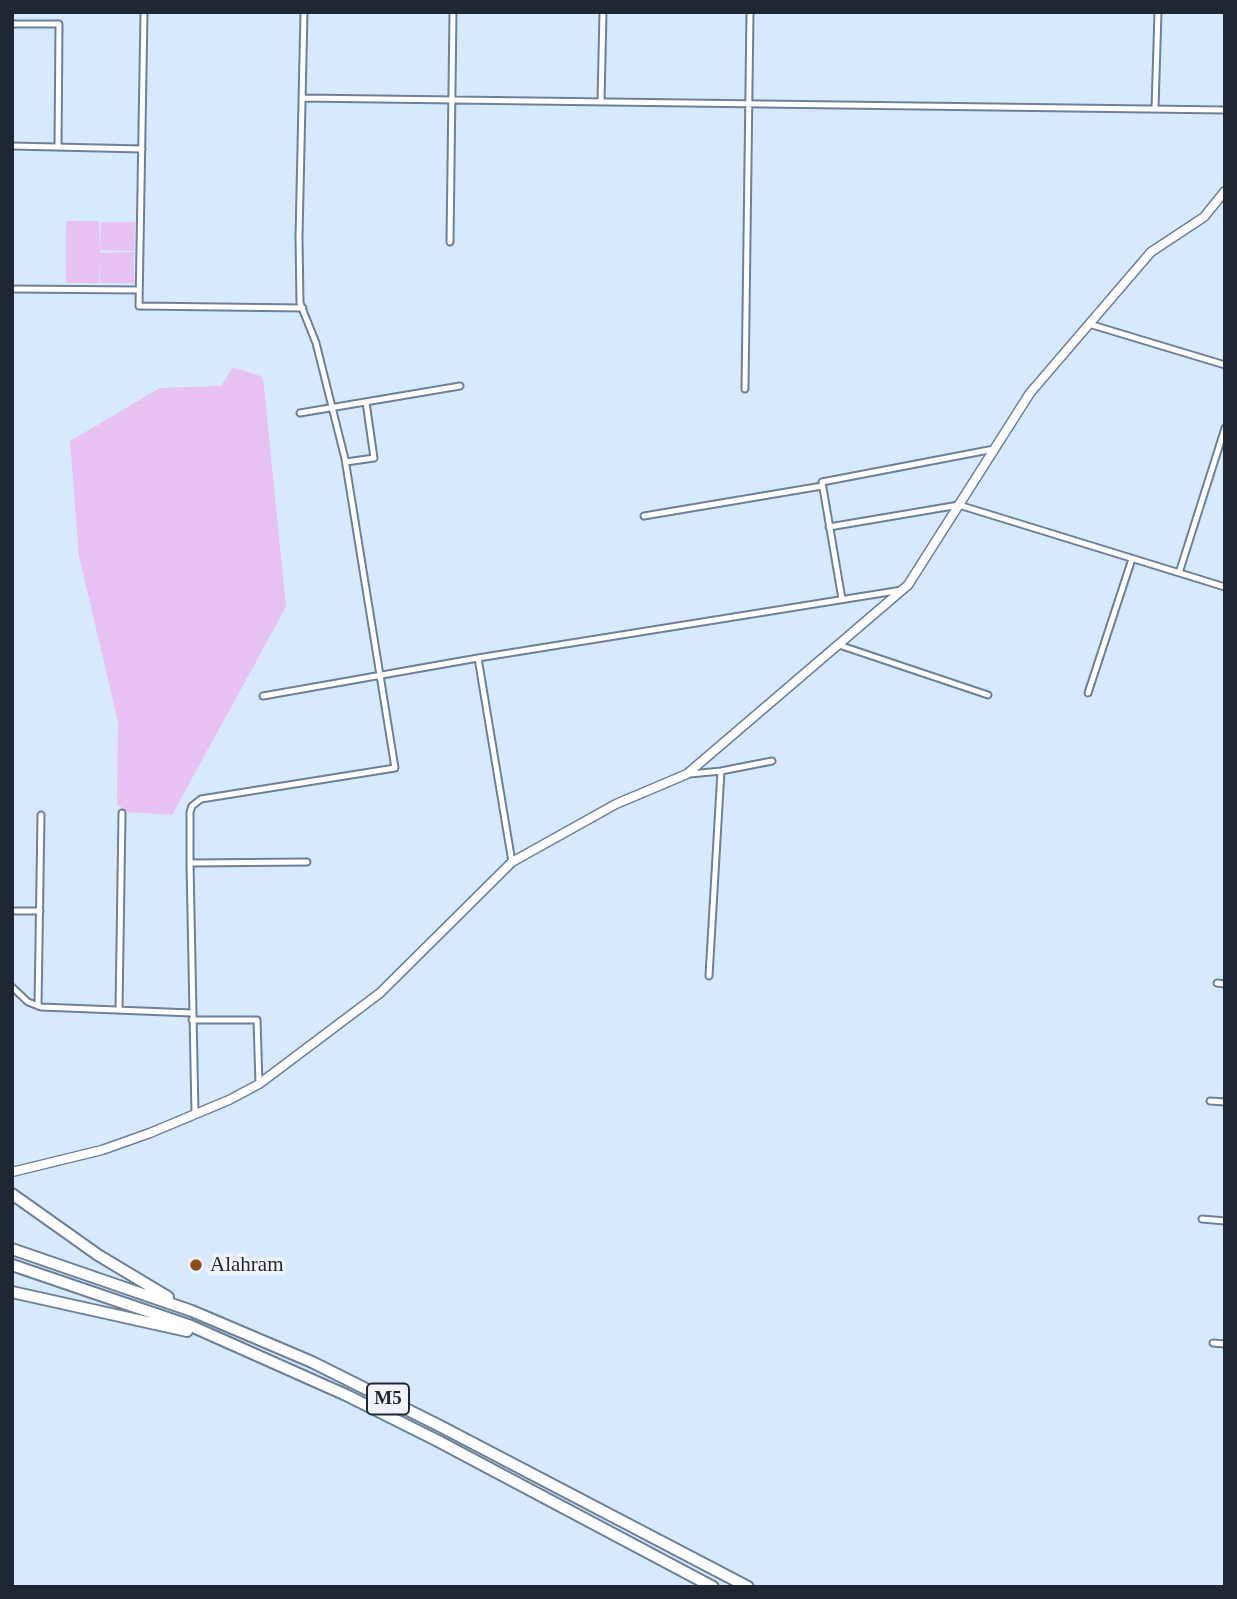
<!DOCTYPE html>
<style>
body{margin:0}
#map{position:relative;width:1237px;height:1599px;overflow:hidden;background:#d6e9ff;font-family:Georgia,serif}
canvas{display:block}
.frame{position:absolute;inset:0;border:14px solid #1f2732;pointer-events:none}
</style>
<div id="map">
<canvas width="1237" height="1599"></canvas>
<div class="frame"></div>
</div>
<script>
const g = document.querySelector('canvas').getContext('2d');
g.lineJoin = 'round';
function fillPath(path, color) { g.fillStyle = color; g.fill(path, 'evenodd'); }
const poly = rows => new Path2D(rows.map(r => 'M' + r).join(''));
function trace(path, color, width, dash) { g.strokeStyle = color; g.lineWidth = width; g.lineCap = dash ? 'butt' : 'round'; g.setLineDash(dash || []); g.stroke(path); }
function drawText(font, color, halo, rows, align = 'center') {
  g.font = font + ' Georgia,serif'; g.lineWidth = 7; g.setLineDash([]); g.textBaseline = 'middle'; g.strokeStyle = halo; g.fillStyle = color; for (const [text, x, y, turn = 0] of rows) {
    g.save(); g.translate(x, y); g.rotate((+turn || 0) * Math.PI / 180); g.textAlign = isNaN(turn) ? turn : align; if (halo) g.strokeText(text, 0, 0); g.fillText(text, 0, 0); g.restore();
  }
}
const green = poly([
 [66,221,99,221,100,253,134,252,134,283,100,283,100,261,99,283,66,283],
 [101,222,135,222,134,251,100,250],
 [233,367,263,377,286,607,172,815,127,812,117,804,118,722,79,556,70,441,160,388,221,386]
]);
const street = poly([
 [144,12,139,306,303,308],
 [12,24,59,24,58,147],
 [302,98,1225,110],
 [601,101,603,12],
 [1155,109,1158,12],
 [12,146,142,149],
 [450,242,453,12],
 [12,289,139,290],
 [1089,324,1225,365],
 [745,389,750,12],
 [300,413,460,386],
 [346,462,374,458,366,402],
 [644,516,822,486],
 [829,527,959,505,1225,587],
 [1179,573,1225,428],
 [842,599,822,482,994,449],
 [839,645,988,695],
 [478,658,512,862],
 [1088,693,1132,559],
 [263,696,478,658,902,590],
 [690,774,721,771,772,761],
 [190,863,307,862],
 [12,911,40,911],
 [709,976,721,771],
 [1217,983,1225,984],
 [12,987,28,1002,41,1007,192,1013],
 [38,1006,41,815],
 [119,1010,122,813],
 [192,1020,257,1020,259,1084],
 [1210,1101,1225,1102],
 [195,1114,190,863,190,812,192,806,201,799,395,768,345,459,316,343,300,303,299,237,304,12],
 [1202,1219,1225,1221],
 [1213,1343,1225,1344]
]);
const secondary = poly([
 [12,1172,102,1150,150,1133,229,1100,259,1084,380,993,512,862,616,804,687,774,908,585,1030,393,1151,252,1204,217,1225,191]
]);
const highway = poly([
 [12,1194,98,1255,168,1297],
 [12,1249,192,1311,312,1362,440,1426,748,1587],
 [12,1265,191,1326,346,1395,438,1441,713,1587],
 [12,1292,187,1331]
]);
const markers = [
 [196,1265,7,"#8e4f16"]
];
const shields = [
 [388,1399,42]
];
const shieldNames = [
 ["M5",388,1399]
];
const poiNames = [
 ["Alahram",210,1265]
];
fillPath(green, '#e8c1f3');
trace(street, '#6c8199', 9);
trace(secondary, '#6c8199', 11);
trace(highway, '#6c8199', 14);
trace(street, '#fff', 5);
trace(secondary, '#fff', 8);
trace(highway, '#fff', 10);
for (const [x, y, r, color] of markers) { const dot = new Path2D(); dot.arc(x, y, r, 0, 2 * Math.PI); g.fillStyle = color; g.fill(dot); trace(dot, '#f0f4fa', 2.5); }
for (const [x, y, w] of shields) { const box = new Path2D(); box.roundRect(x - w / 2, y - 15.5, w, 31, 5); g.fillStyle = '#f0f4fa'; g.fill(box); trace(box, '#1f2732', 2); }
drawText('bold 19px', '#1f2732', null, shieldNames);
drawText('21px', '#1f2732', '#f0f4fa', poiNames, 'left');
</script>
